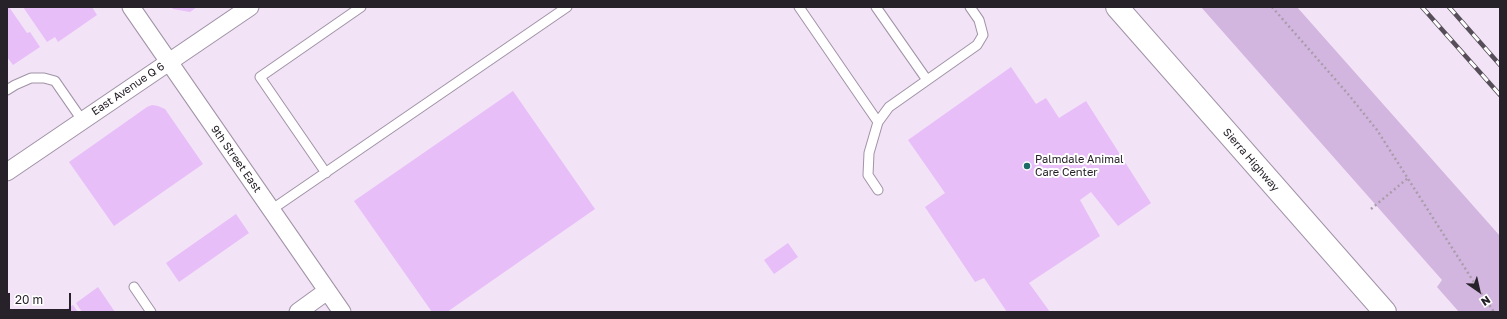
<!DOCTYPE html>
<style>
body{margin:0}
#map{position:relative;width:1507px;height:319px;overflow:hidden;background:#f2e3f7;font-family:"Golos Text",sans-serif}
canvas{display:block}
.frame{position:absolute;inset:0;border:8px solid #272229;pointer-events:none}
.north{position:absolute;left:1459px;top:271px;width:40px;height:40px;-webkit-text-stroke:3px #fff;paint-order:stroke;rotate:146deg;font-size:11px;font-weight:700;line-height:16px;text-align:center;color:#272229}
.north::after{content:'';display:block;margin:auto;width:14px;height:18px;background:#272229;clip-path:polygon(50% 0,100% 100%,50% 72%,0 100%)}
.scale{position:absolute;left:8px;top:293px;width:63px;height:18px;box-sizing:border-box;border:2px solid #272229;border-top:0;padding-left:5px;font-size:12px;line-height:14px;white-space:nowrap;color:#272229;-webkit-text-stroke:3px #fff;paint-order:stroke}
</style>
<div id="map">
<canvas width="1507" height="319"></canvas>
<div class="frame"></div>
<div class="north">N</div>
<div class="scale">20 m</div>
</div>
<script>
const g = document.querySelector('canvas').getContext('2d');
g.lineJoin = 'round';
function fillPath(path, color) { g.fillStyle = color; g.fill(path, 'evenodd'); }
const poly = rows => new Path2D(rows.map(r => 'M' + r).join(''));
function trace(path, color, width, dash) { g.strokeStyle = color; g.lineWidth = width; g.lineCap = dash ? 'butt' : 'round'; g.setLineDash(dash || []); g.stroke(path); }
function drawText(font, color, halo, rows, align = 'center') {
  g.font = font + ' "Golos Text",sans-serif'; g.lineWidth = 4; g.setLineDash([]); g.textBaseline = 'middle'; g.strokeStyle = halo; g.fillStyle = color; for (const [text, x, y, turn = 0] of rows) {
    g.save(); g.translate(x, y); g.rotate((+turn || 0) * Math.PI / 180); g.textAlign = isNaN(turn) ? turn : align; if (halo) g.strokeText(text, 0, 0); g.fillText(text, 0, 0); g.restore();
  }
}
const green = poly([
 [1201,7,1297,7,1500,236,1500,312,1459,312,1437,287,1442,280]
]);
const building = poly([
 [7,7,9,7,27,33,30,32,40,47,13,65,7,57],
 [23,7,92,7,97,15,58,42,55,37,47,42],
 [171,7,197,7,190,12,173,9],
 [1011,67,1036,104,1046,98,1059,118,1086,101,1151,203,1118,226,1091,192,1080,200,1100,236,1029,283,1050,312,1007,312,984,278,975,282,925,207,945,193,908,140],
 [513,91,595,209,447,312,432,312,354,201],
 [152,105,158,106,165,109,203,164,114,226,69,162,147,107],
 [236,214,249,233,179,282,166,263],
 [788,243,798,257,774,274,764,260],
 [98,287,115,312,82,312,76,303],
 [73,305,78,312,62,312]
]);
const path = poly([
 [1272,7,1348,94,1377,130,1477,287,1494,312],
 [1371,209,1408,178]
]);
const service = poly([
 [799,7,878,122],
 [876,7,927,80],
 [7,90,15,85,31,78,44,78,55,81,82,120],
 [326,173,260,77,361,7],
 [878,190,868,175,869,153,878,122,889,107,977,45,983,35,979,20,970,7],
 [271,210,567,7],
 [134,287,151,312]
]);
const minor = poly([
 [131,7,342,312],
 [7,172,250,7],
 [298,312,327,291]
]);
const primary = poly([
 [1117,7,1385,312]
]);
const rail = poly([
 [1422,7,1500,95],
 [1449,7,1500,65]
]);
const markers = [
 [1027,166,4,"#1e6a68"]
];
const streetNames = [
 ["East Avenue Q 6",128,89,-34],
 ["9th Street East",236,159,55],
 ["Sierra Highway",1251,160,49]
];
const poiNames = [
 ["Palmdale Animal",1035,160],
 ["Care Center",1035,173]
];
fillPath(green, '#d3b6df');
fillPath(building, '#e8bef8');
trace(service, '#a093a6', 11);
trace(minor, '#a093a6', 19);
trace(primary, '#a093a6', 24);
trace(path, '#a99dac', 2.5, [2, 3]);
trace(service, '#fff', 9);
trace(minor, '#fff', 17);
trace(primary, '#fff', 22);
trace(rail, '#564e58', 4.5);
trace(rail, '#fff', 3, [9]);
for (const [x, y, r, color] of markers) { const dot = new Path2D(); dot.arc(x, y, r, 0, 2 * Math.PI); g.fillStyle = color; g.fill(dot); trace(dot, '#fff', 1.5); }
drawText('11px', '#272229', '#fff', streetNames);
drawText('11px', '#272229', '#fff', poiNames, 'left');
</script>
